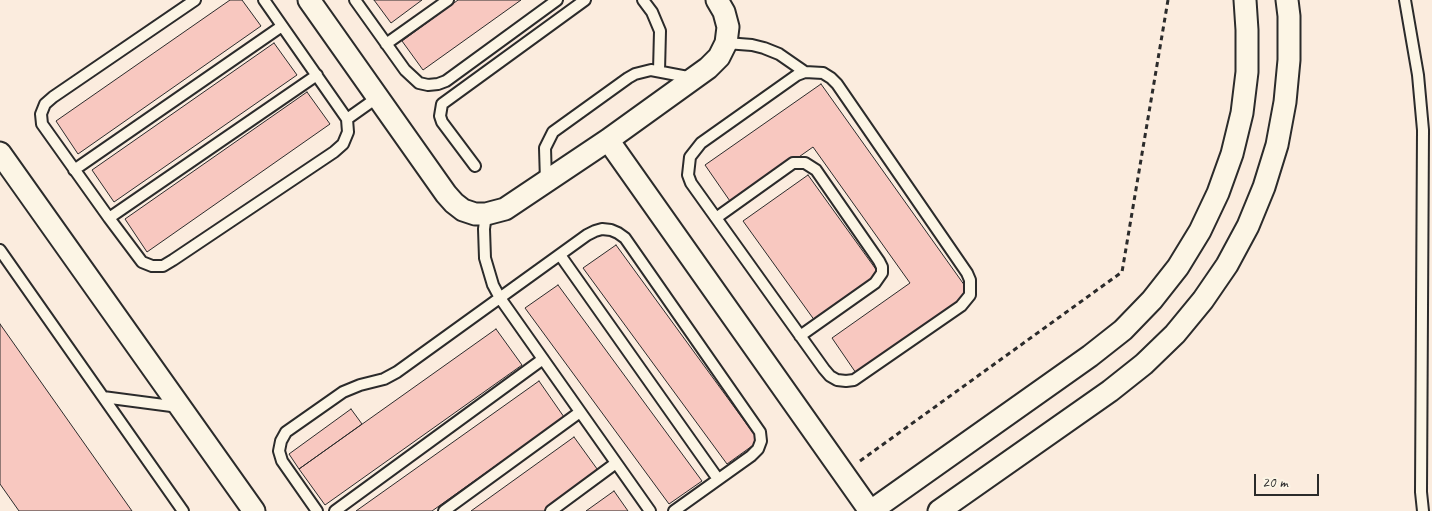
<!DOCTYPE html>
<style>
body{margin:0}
#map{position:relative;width:1432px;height:511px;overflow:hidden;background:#fbecde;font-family:Caveat,sans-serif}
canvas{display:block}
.scale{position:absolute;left:1254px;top:474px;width:65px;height:22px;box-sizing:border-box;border:2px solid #2b2b2b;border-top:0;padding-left:6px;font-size:15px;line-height:18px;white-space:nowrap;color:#2b2b2b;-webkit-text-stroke:4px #fcf5e5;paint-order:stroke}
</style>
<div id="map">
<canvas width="1432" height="511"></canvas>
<div class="scale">20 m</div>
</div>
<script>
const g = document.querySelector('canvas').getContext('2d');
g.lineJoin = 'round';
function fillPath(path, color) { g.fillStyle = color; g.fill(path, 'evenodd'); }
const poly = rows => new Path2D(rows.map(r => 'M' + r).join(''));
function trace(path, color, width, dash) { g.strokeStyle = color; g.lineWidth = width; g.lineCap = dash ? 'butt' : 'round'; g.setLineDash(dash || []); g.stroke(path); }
const building = poly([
 [230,0,242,0,261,26,78,154,56,121,230,0],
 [374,0,422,0,391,23,374,0],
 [458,0,521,0,423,70,402,41,458,0],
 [274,43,297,75,114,202,92,170,274,43],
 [821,84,970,293,856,373,832,338,910,283,813,147,732,204,705,165,821,84],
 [307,92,330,124,147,252,125,219,307,92],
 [808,175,880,275,815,321,743,221,808,175],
 [616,245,759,441,727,464,583,268,616,245],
 [558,285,702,481,669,504,525,308,558,285],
 [0,324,132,511,19,511,0,484,0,324],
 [496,329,522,365,325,505,299,469,496,329],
 [539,381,564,417,432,511,356,511,539,381],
 [351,409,362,424,299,469,289,454,351,409],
 [574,437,600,473,546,511,471,511,574,437],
 [614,491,628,511,586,511,614,491]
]);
const path = poly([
 [860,461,1122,272,1168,0]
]);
const lane = poly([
 [195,0,53,97,45,104,41,114,42,124,109,218,142,262,152,266,163,266,173,260,334,152,343,144,348,132,347,119,264,0],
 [355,0,405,70,419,83,428,85,438,84,446,81,557,0],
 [643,0,652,12,660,31,659,71],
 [1405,0,1418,75,1423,130,1421,492,1423,511],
 [726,43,752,45,764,48,779,54,805,72],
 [386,44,448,0],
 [805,72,823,73,831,78,837,84,967,273,970,280,970,295,961,306,854,380,846,381,837,380,830,376,824,369,691,183,688,175,690,157,701,143,797,75,805,72],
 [347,119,378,97],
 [475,166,442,122,440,116,442,104,585,0],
 [74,170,282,26],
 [546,181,545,148,553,132,628,78,635,74,651,70,693,78],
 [486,214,484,229,485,258,493,285,500,298,650,511],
 [109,218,317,75],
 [716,218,793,163,805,163,816,170,879,261,882,267,882,273,875,283,800,336],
 [0,250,183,511],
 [560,255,718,479],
 [103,397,179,407],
 [317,511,282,461,279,451,281,441,286,432,343,392,360,385,384,379,397,372,587,235,595,231,602,229,611,230,618,233,625,238,760,432,761,441,758,449,751,456,674,511],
 [335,511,543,359],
 [444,511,580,412],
 [551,511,616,463]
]);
const street = poly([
 [309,0,446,194,454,203,463,210,475,214,486,214,505,209,608,140,708,68,719,57,726,43,728,27,724,12,717,0],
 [608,140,870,511],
 [0,153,254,511],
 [871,511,1090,356,1123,330,1152,300,1178,267,1200,231,1218,193,1232,154,1242,113,1247,72,1247,30,1245,0],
 [939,511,1110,391,1144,364,1175,334,1203,300,1227,265,1248,226,1264,187,1277,145,1285,102,1289,60,1289,16,1287,0]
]);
fillPath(building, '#f8c8c0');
trace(building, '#2b2b2b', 1);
trace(lane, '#2b2b2b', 14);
trace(street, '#2b2b2b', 25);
trace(path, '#2b2b2b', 3, [5, 4]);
trace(lane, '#fcf5e5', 10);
trace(street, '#fcf5e5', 21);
</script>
